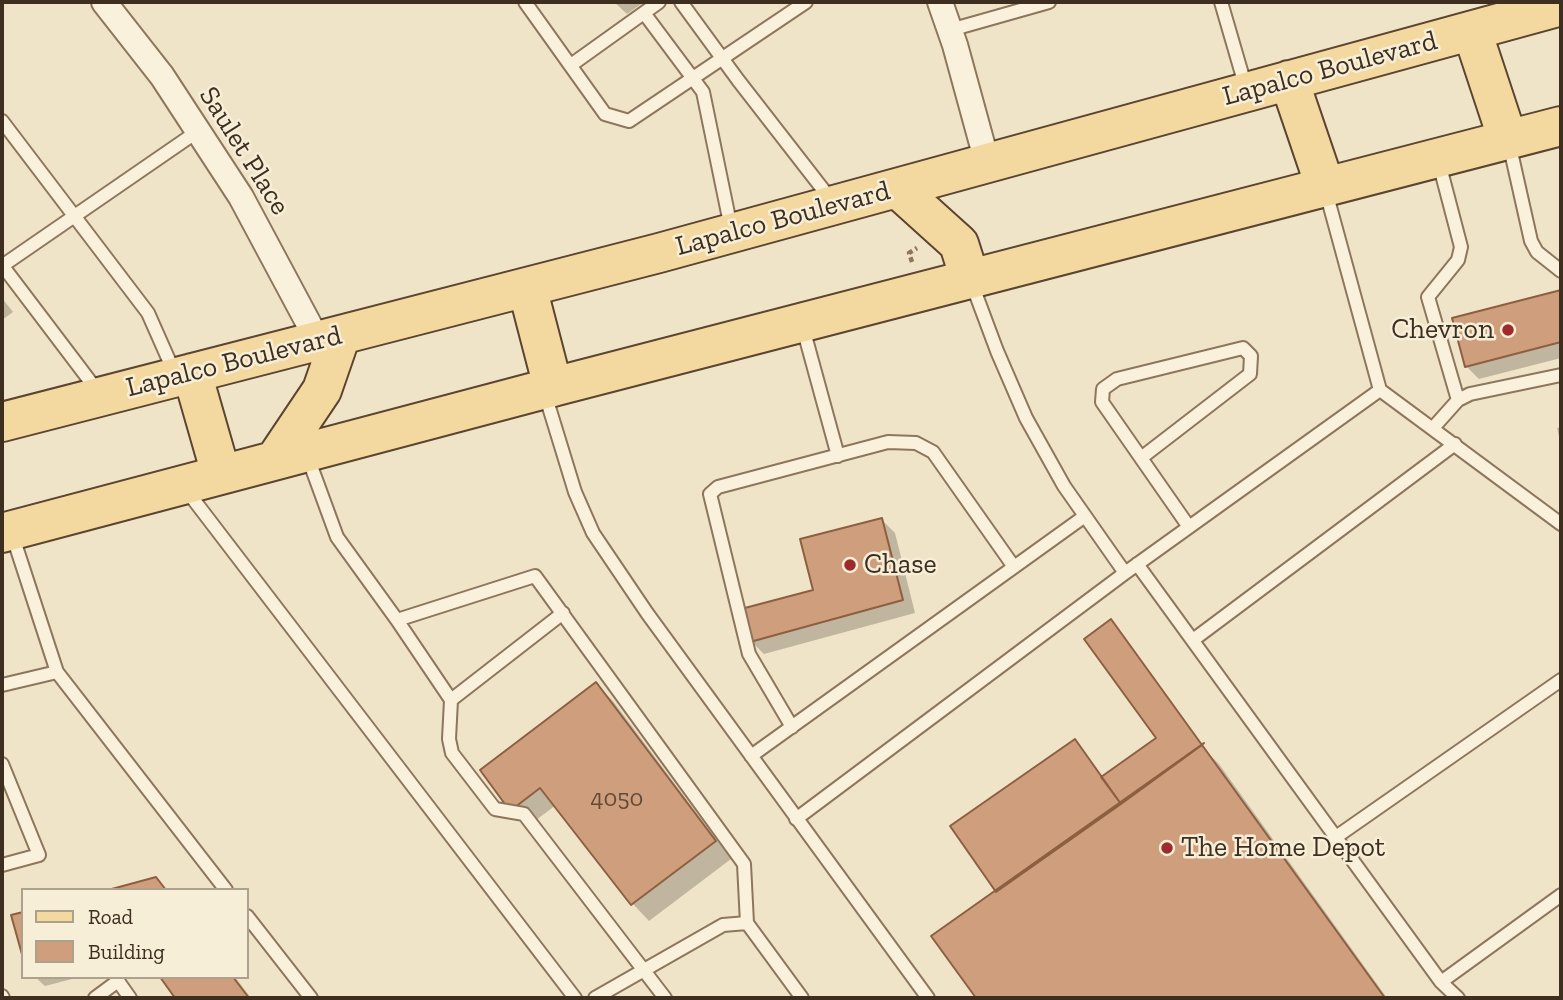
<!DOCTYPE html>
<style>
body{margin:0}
#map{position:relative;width:1563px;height:1000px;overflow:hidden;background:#f0e4c8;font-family:"Zilla Slab",serif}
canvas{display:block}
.frame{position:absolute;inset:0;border:4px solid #3d2e20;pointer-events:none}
.legend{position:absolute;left:21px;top:888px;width:228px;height:91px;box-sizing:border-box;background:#f7eed8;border:2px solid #ada18e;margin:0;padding:9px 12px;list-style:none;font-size:21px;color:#3d2e20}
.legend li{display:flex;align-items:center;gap:14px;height:35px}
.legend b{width:35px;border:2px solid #ada18e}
</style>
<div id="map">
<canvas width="1563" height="1000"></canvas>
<div class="frame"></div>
<ul class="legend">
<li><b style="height:9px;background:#f3d9a0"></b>Road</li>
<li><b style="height:19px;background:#cf9f7d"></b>Building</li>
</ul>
</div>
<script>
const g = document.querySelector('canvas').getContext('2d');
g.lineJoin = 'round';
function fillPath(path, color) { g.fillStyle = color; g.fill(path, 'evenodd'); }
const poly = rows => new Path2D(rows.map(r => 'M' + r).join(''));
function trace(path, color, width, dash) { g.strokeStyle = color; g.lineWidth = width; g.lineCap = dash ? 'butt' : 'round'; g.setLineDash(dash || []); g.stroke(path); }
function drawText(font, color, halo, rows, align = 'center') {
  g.font = font + ' "Zilla Slab",serif'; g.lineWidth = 5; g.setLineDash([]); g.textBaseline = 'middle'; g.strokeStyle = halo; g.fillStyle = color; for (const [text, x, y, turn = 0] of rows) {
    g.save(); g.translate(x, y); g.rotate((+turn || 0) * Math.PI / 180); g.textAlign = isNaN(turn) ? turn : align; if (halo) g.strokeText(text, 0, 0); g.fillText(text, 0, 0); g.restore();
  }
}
const shadow = poly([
 [614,2,644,2,627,14],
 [1560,292,1561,358,1479,379,1466,366],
 [2,298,13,312,2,320],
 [1561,427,1561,445,1557,428],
 [882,520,895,533,915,613,764,654,751,641,815,592],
 [596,684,613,701,731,859,649,921,633,904,556,805,528,826,483,771],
 [1204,749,1219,764,1387,998,978,998,933,936,997,891,1102,779],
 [35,977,80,977,45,986],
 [162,977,235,977,251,998,178,998]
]);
const building = poly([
 [1561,290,1561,342,1465,367,1452,318,1561,290],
 [882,518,903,600,750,642,741,609,813,590,800,539,882,518],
 [1111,619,1202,745,1121,804,1101,777,1156,738,1084,639,1111,619],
 [596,682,716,841,631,905,540,788,510,811,480,770,596,682],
 [1075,739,1121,804,996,892,950,826,1075,739],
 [1204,743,1202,745,1385,998,976,998,931,936,1204,743],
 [156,877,166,890,108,890,156,877],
 [23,912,23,958,11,915,23,912],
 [160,977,233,977,249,998,175,998,160,977]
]);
const path = poly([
 [912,262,909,253,917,248]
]);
const lane = poly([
 [525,2,605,114,629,121,806,2],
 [681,2,738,80,832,201],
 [1221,2,1246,88],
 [644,13,703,92,731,228],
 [950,30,1049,2],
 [571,65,659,2],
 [2,121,148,313,175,374],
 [1509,143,1531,241,1537,252,1561,271],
 [1439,163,1461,247,1458,260,1428,297,1458,400],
 [1326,192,1380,390,1561,524],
 [2,265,99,393],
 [2,266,198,131],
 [972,284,997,351,1026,418,1064,486,1125,573],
 [803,328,838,456],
 [545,394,575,492,593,533,647,613,928,998],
 [1433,428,1458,400,1470,394,1561,375],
 [307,455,337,537,397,620,535,576,744,864,747,923,802,998],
 [1141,458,1250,374,1251,356,1243,348,1117,379,1103,389,1102,402,1189,527],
 [187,491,575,998],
 [12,534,57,672,226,890],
 [1137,564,1441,982,1458,998],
 [397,620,451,700,563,613],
 [1193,640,1455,444],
 [2,685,57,672],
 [451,700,449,739,452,753,495,809,524,814,665,998],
 [792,727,749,654,710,494,718,487,888,442,916,443,933,452,1014,567],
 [751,756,1085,516],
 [2,764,39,855,2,865],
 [796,819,1125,573,1380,390],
 [1336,837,1561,680],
 [247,916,311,998],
 [1441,982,1561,895],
 [2,996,3,998],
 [95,998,118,981,130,998],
 [595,998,723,925,747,923]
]);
const street = poly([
 [104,2,162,76,241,197,318,341],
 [940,2,955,45,987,162]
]);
const primary = poly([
 [1472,31,1508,140],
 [1289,80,1325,186],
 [898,189,959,244,970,279],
 [527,287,553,387],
 [192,373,221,474],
 [2,422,659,253,1561,6],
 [275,460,322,390,341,335],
 [2,533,553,387,1561,126]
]);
const markers = [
 [1508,330,7,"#9e2a2b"],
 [850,565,7,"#9e2a2b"],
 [1167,848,7,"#9e2a2b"]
];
const numberNames = [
 ["4050",617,799]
];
const streetNames = [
 ["Lapalco Boulevard",1330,69,-15],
 ["Saulet Place",244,151,58],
 ["Lapalco Boulevard",783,219,-15],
 ["Lapalco Boulevard",234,362,-14]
];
const poiNames = [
 ["Chevron",1494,330,"right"],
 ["Chase",864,565],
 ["The Home Depot",1181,848]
];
fillPath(shadow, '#0003');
fillPath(building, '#cf9f7d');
trace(building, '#8d5f41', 2);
trace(lane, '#8d765c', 16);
trace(street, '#8d765c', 28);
trace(primary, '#5b4430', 42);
trace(path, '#8d765c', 4.5, [5, 3.5]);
trace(lane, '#faf1dc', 12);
trace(street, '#faf1dc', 24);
trace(primary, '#f3d9a0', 38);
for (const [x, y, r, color] of markers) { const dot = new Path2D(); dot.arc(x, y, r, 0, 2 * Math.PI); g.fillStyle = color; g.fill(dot); trace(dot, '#f7eed8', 2.5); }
drawText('24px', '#624a37', null, numberNames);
drawText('28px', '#3d2e20', '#f7eed8', streetNames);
drawText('28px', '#3d2e20', '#f7eed8', poiNames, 'left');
</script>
